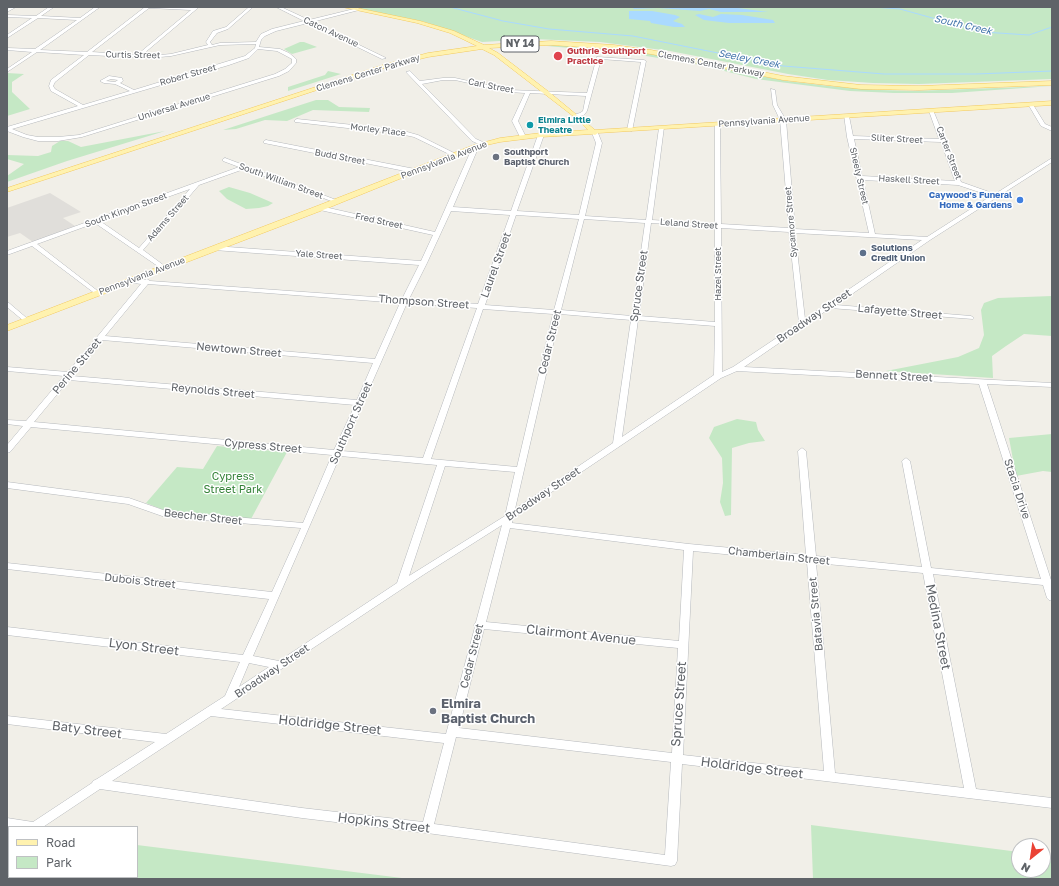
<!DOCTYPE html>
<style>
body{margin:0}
#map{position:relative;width:1059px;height:886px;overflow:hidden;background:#f1efe8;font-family:"Golos Text",sans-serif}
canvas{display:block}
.frame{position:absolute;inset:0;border:8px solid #5f6368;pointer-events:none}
.legend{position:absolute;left:8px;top:826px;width:130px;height:52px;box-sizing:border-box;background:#fff;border:1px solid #bfc1c3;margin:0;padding:5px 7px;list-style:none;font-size:12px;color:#5f6368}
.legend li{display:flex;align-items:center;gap:8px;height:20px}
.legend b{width:20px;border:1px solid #bfc1c3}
.north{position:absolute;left:1011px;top:838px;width:40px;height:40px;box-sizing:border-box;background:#fff;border:1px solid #bfc1c3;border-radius:50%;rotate:210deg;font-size:11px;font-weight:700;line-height:16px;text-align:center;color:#5f6368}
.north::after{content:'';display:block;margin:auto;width:14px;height:18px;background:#ea4335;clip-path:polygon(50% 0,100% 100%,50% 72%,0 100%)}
</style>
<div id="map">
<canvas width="1059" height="886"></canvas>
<div class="frame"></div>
<ul class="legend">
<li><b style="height:5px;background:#fff2af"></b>Road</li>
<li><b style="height:11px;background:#c5e8c5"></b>Park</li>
</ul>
<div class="north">N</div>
</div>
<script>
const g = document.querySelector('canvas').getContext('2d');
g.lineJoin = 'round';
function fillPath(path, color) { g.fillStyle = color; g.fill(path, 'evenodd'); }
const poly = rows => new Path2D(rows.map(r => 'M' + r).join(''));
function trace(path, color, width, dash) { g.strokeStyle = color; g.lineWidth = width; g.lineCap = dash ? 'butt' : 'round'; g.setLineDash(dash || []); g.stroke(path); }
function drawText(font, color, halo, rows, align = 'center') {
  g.font = font + ' "Golos Text",sans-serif'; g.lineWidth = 3; g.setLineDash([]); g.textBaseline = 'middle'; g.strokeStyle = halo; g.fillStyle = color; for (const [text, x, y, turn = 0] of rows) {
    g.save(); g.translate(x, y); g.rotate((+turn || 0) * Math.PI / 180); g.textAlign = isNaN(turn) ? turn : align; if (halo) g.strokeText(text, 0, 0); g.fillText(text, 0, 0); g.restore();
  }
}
const industrial = poly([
 [50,193,81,212,63,218,75,226,33,242,20,233,7,237,7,208]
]);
const green = poly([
 [351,7,1052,7,1052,79,919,84,873,83,828,80,788,74,670,51,600,42,534,39,482,42,425,22],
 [300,42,304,42,317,47,292,54,284,49],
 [554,45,614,49,651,54,787,81,829,86,880,90,913,91,1052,86,952,93,894,93,850,91,756,79,701,65,628,53,547,46],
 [328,71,341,74,288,91,288,87,325,75],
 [7,73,24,74,12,82,12,92,30,109,7,116],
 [316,100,328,100,339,107,370,108,369,112,313,110,287,121,265,120,236,129,223,130],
 [165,131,67,161,7,182,7,176,24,164,7,159,7,155,38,156,51,152,52,146,60,141,68,141,81,147],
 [229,187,250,193,273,203,268,206,259,208,246,209,227,199,219,191],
 [1052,296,1052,336,1024,334,1006,346,992,356,993,378,886,371,958,357,979,348,984,335,981,310,984,303,998,298],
 [737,419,756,422,758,430,765,441,749,443,732,448,731,515,725,516,720,502,723,483,722,458,709,438,714,427],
 [1052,434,1052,472,1043,471,1016,476,1009,438],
 [217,446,287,452,251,519,166,511,146,503,177,467,203,469],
 [811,825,1019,852,1019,870,1043,870,1043,855,1052,856,1052,879,813,879],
 [137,845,410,879,109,879,110,877,137,877]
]);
const water = poly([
 [636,7,730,7,768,12,721,12,709,9,700,11,658,8,634,9,633,8],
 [629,11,652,11,675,15,680,17,673,21,682,24,685,27,674,27,651,23,650,21,629,19],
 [699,14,713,17,721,14,742,15,773,20,775,23,729,23,704,20,695,15]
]);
const stream = poly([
 [450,7,503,21,549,29,633,36,783,66,884,74,976,74,1052,71],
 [873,7,900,9,983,32,1029,35,1052,27]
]);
const minor = poly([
 [11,7,16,7,7,12,7,9,11,7],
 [49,7,54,7,41,16,80,18,95,7,100,7,40,50,87,52,145,7,199,7,142,55,149,56,171,54,208,45,206,42,213,31,226,27,249,7,253,7,228,29,217,33,210,42,212,45,220,43,256,42,261,34,272,29,304,21,276,7,281,7,309,20,358,8,359,10,312,22,386,58,382,59,308,23,276,31,265,36,261,40,259,47,280,49,289,53,296,59,296,63,289,71,279,76,82,137,58,141,38,141,23,137,7,131,7,127,78,106,51,91,49,86,51,80,84,55,37,52,7,72,7,69,32,52,7,50,7,48,35,49,77,20,38,18,7,38,7,35,32,18,7,17,7,15,36,16,49,7],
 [149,8,191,10,137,55,92,52,149,8],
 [256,44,255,48,245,56,134,90,120,83,123,81,122,78,109,76,100,81,104,83,115,84,130,91,83,105,55,89,53,86,55,82,89,55,149,58,171,56,220,45,256,44],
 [258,49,277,51,292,59,292,63,285,69,275,74,79,135,58,137,38,137,27,135,12,129,229,65,249,58,258,49],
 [111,79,118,80,115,82,106,81,111,79],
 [597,57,644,60,646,61,632,131,627,130,641,62,601,59,587,111,584,115,576,117,573,115,580,113,583,111,586,96,530,93,518,121,526,137,523,139,520,137,512,121,525,93,509,92,455,80,443,80,422,84,476,139,485,143,485,145,483,146,472,141,406,72,410,71,420,81,443,78,455,78,509,90,587,93,597,57],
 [771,89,775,90,777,105,786,120,795,229,869,233,847,137,844,115,849,116,853,136,939,139,929,111,933,110,945,139,948,141,946,142,961,182,995,194,1052,158,1052,162,930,240,836,305,971,316,974,318,973,319,830,308,744,367,1052,383,1052,387,987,384,1051,580,1052,580,1052,601,1049,600,1047,598,1043,585,933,574,976,789,1052,798,1052,808,682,764,677,861,675,865,671,866,427,833,302,818,100,789,43,827,7,828,7,818,33,822,92,783,93,781,97,779,155,742,7,724,7,716,166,734,225,696,240,662,7,635,7,627,243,655,269,599,7,569,7,563,272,592,301,528,165,517,128,504,7,488,7,482,129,498,166,511,303,523,332,455,31,427,10,452,7,453,7,445,23,426,7,424,7,420,26,421,64,376,7,371,7,367,68,372,141,284,127,282,127,280,129,279,144,280,147,279,150,281,402,299,419,265,214,250,211,248,214,246,421,261,433,235,320,210,317,208,320,206,435,232,473,146,476,144,479,146,453,207,511,211,538,135,541,133,544,135,517,211,579,215,596,143,592,133,595,131,598,133,602,143,585,216,646,220,659,128,664,127,652,220,715,224,715,124,720,123,721,224,789,228,780,120,773,105,771,89],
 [854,139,941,142,955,181,862,176,854,139],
 [863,180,958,185,991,196,927,237,875,234,863,180],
 [451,211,510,215,478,304,409,299,427,263,451,211],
 [516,215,579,219,554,310,485,305,516,215],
 [584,219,645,223,632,316,561,310,584,219],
 [651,223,715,227,715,322,639,316,651,223],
 [721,228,789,232,799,323,733,367,722,372,721,228],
 [795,233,922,240,805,319,795,233],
 [148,284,400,303,375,359,105,336,148,284],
 [407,303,477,308,423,458,342,451,407,303],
 [483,309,553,314,517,467,431,459,483,309],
 [560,314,631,320,613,443,515,509,560,314],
 [638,320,715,326,714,375,622,437,638,320],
 [102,340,373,363,357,400,72,376,102,340],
 [737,371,979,384,1041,579,931,568,910,461,906,458,902,461,922,567,816,556,806,451,802,448,798,451,806,555,689,544,512,523,513,518,721,378,737,371],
 [69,380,355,405,334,450,34,422,69,380],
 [340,456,437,465,397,583,279,661,253,656,340,456],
 [445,466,515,472,505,516,409,576,445,466],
 [502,525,476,622,474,625,475,627,446,734,221,709,423,575,502,525],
 [510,528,684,550,679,641,486,622,510,528],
 [693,551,807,562,824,771,683,755,693,551],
 [816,563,923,573,964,788,835,773,816,563],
 [484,629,678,648,672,753,459,728,484,629],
 [249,663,269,667,239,687,249,663],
 [211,716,444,743,423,822,302,808,112,781,211,716],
 [456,737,671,762,665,855,434,824,456,737],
 [1028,103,1032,103,1045,124,1052,127,1052,131,1041,126,1028,104,1028,103],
 [297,119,400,130,418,135,458,155,453,156,414,137,400,134,295,122,295,120,297,119],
 [266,140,415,169,418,171,415,173,264,143,264,141,266,140],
 [225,158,339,201,334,202,244,169,199,185,143,250,166,267,166,269,162,269,95,223,37,244,99,292,99,294,97,295,32,246,7,255,7,251,239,167,223,161,223,159,225,158],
 [190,189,139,248,100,221,190,189],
 [7,302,9,303,29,320,30,321,29,322,25,322,7,307,7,302],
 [9,838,9,849,7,850,7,839,9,838]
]);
const major = poly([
 [342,7,352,7,420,21,454,31,484,45,551,41,614,45,651,50,783,76,861,85,919,86,1052,81,1052,85,919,90,861,89,783,80,651,54,614,49,551,45,489,48,498,53,549,92,595,130,1052,101,1052,105,598,133,595,135,592,134,541,137,500,142,478,147,323,210,7,331,7,325,317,206,474,145,500,138,541,133,588,130,577,119,494,55,482,49,428,57,387,67,7,192,7,188,383,65,428,53,477,46,450,33,417,23,342,7]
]);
const markers = [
 [558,56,5,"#e0444e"],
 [530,125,4,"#0f9aa8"],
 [496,157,4,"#6b7280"],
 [1020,200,4,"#3f7fe0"],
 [863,253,4,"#5c6f8a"],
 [433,711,4,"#6b7280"]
];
const farStreetnames = [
 ["Caton Avenue",331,32,25],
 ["Curtis Street",133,55,1],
 ["Clemens Center Parkway",711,64,11],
 ["Clemens Center Parkway",368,73,-17],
 ["Robert Street",188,75,-16],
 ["Carl Street",491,86,11],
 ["Universal Avenue",174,107,-17],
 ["Pennsylvania Avenue",764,121,-4],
 ["Morley Place",378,130,7],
 ["Sliter Street",897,139,3],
 ["Carter Street",949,153,69],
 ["Budd Street",340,157,11],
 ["Pennsylvania Avenue",444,160,-21],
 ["Sheely Street",859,176,77],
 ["Haskell Street",909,180,3],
 ["South William Street",281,181,20],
 ["South Kinyon Street",126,210,-20],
 ["Adams Street",168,218,-49],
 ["Fred Street",379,221,12],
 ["Sycamore Street",791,222,-95],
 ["Leland Street",689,224,4],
 ["Yale Street",319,255,4],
 ["Hazel Street",718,274,-90],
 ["Pennsylvania Avenue",142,276,-21]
];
const farHealthnames = [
 ["Guthrie Southport",567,51],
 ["Practice",567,61]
];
const farCulturenames = [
 ["Elmira Little",538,120],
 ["Theatre",538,130]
];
const farWorshipnames = [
 ["Southport",504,152],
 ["Baptist Church",504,162]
];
const farShopnames = [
 ["Caywood's Funeral",1012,195],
 ["Home & Gardens",1012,205]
];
const farServicenames = [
 ["Solutions",871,248],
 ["Credit Union",871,258]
];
const farWaternames = [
 ["South Creek",963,25,13],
 ["Seeley Creek",749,59,11]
];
const shields = [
 [520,44,38]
];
const shieldNames = [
 ["NY 14",520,44]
];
const streetNames = [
 ["Laurel Street",496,265,-70],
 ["Spruce Street",639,286,-82],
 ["Thompson Street",424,302,4],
 ["Lafayette Street",900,312,5],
 ["Broadway Street",814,316,-34],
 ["Cedar Street",550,342,-76],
 ["Newtown Street",239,350,5],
 ["Perine Street",77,366,-50],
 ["Bennett Street",894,376,3],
 ["Reynolds Street",213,391,5],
 ["Southport Street",351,423,-66],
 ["Cypress Street",263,446,5],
 ["Stacia Drive",1017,489,72],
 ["Broadway Street",543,494,-34],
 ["Beecher Street",203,517,6],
 ["Chamberlain Street",779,556,6],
 ["Dubois Street",140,581,6],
 ["Batavia Street",816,614,-95],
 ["Cedar Street",472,656,-76],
 ["Broadway Street",272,671,-34]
];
const parkNames = [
 ["Cypress",233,477],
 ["Street Park",233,490]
];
const nearStreetnames = [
 ["Medina Street",938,627,79],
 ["Clairmont Avenue",581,635,6],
 ["Lyon Street",144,647,7],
 ["Spruce Street",679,704,-86],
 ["Holdridge Street",330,725,6],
 ["Baty Street",87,730,7],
 ["Holdridge Street",752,768,7],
 ["Hopkins Street",384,823,7]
];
const nearWorshipnames = [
 ["Elmira",441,704],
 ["Baptist Church",441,719]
];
fillPath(industrial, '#e0deda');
fillPath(green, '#c5e8c5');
fillPath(water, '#aadaff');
trace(stream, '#aadaff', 1);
trace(minor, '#b5b8bc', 1);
trace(major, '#f2c960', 1);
fillPath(minor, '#fff');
fillPath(major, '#fff2af');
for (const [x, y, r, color] of markers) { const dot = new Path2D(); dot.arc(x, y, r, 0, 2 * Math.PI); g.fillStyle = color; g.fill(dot); trace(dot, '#fff', 1.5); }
drawText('9px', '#5f6368', '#fff', farStreetnames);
drawText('bold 9px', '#be3a42', '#fff', farHealthnames, 'left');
drawText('bold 9px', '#0d838f', '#fff', farCulturenames, 'left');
drawText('bold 9px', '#5b616d', '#fff', farWorshipnames, 'left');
drawText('bold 9px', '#366cbe', '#fff', farShopnames, 'right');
drawText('bold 9px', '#4e5e75', '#fff', farServicenames, 'left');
drawText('italic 10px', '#4174aa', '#fff', farWaternames);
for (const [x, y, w] of shields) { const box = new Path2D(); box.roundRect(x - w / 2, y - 8, w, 16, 3); g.fillStyle = '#fff'; g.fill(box); trace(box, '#5f6368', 1); }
drawText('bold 10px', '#5f6368', null, shieldNames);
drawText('11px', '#5f6368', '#fff', streetNames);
drawText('11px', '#348238', '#fff', parkNames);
drawText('13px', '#5f6368', '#fff', nearStreetnames);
drawText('bold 13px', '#5b616d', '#fff', nearWorshipnames, 'left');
</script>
